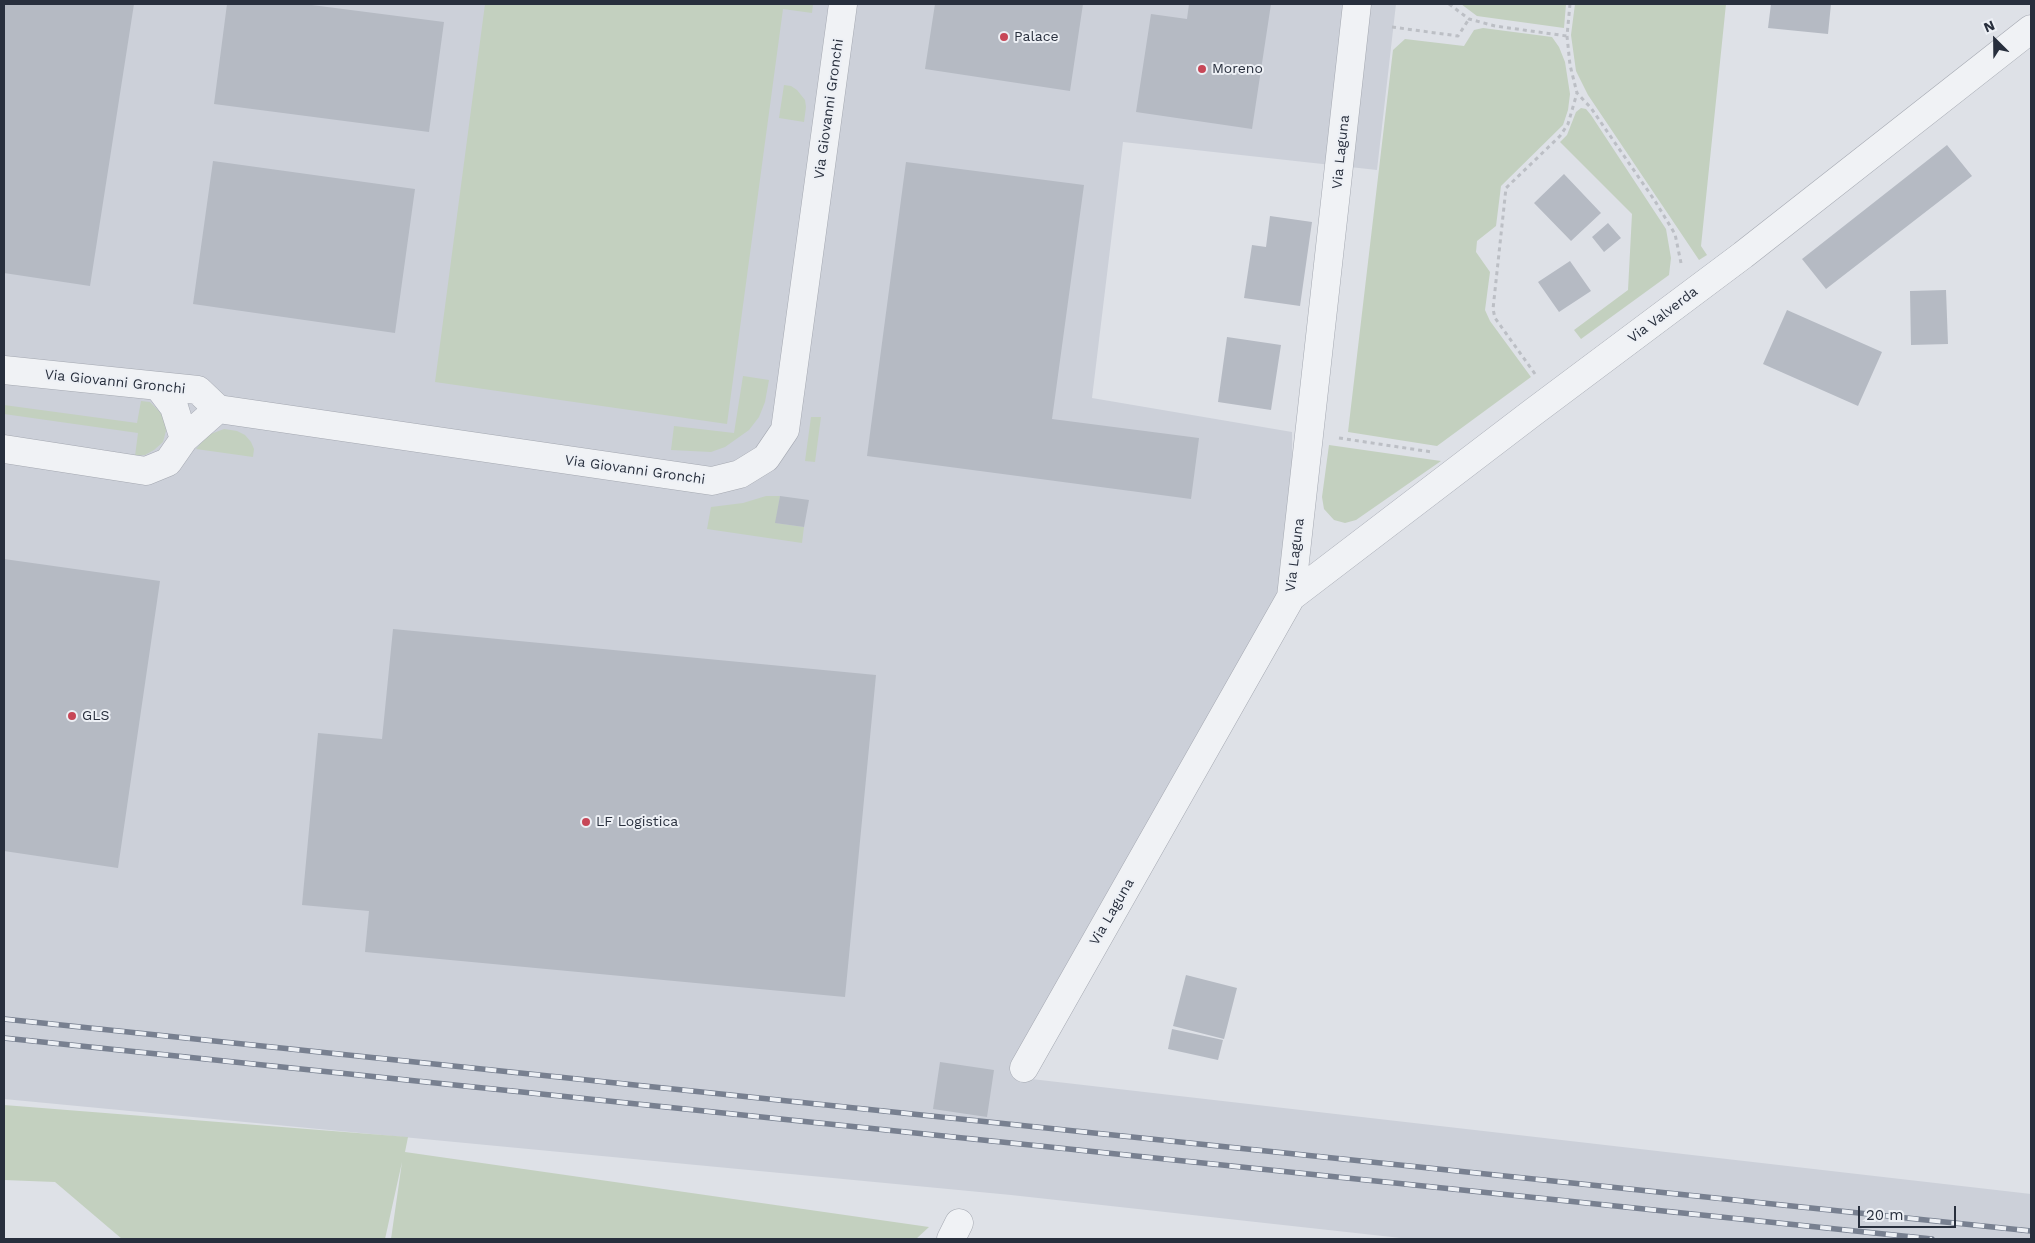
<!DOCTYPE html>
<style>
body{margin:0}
#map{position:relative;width:2035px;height:1243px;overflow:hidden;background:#dee1e7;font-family:"Work Sans",sans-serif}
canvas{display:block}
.frame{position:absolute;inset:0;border:5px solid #282f3d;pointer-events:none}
.north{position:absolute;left:1970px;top:15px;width:50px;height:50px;-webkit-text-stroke:4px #edf0f5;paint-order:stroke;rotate:337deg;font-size:14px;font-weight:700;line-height:20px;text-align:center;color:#282f3d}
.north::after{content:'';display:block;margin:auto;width:18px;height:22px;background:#282f3d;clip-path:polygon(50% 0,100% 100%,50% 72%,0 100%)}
.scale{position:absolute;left:1858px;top:1206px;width:98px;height:22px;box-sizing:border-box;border:2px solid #282f3d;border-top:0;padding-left:6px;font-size:15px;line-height:18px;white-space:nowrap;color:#282f3d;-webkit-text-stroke:4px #edf0f5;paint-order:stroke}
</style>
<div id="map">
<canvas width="2035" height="1243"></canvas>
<div class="frame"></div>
<div class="north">N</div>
<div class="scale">20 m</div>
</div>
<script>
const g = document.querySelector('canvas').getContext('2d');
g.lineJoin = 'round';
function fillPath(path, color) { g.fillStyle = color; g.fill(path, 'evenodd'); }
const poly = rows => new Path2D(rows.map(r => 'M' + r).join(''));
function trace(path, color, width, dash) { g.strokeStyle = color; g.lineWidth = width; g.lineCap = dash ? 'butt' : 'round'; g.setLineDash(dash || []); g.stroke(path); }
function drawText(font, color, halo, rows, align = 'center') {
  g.font = font + ' "Work Sans",sans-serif'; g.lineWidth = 4; g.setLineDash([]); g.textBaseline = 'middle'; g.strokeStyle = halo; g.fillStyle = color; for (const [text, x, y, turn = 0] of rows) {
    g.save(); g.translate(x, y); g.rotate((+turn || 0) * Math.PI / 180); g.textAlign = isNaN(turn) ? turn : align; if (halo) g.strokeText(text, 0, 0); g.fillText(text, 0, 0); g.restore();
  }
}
const built = poly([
 [4,4,1396,4,1377,170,1123,142,1092,398,1292,432,1293,577,1014,1077,2031,1194,2031,1239,1410,1239,1011,1195,4,1099]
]);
const green = poly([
 [485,4,813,4,812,13,783,9,727,424,435,382],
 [1461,4,1566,4,1564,28,1477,16],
 [1575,4,1726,4,1701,246,1707,255,1699,260,1588,95,1576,71,1571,35],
 [1483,28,1552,37,1559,47,1565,62,1570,94,1568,110,1563,125,1501,186,1496,226,1477,241,1476,252,1490,272,1485,310,1490,321,1531,377,1437,446,1348,432,1393,50,1405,39,1464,46,1474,30],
 [784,85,791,86,797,90,805,100,806,107,804,122,779,118],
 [1581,108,1586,109,1591,115,1666,229,1671,258,1669,275,1581,339,1574,330,1628,290,1632,214,1560,142,1567,135,1576,112],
 [743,376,769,380,765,402,759,417,749,430,725,447,711,452,671,450,674,426,734,433],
 [141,401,150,402,159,411,165,420,166,431,163,442,154,450,145,455,135,456,138,433,4,414,4,405,137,423],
 [811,417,821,417,815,462,805,461],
 [224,429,237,431,245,435,251,442,254,449,253,457,196,449,208,435],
 [1329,445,1441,461,1356,520,1345,523,1334,520,1324,509,1322,497],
 [766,496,780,496,776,523,804,527,802,543,707,529,711,507,743,503],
 [4,1105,408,1137,405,1152,929,1227,916,1239,391,1239,402,1162,385,1239,122,1239,55,1182,4,1180]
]);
const building = poly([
 [4,4,134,4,90,286,4,273],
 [227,4,304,4,444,22,429,132,214,104],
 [935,4,1083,4,1070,91,925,69],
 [1189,4,1271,4,1252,129,1136,112,1151,14,1187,19],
 [1771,4,1831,4,1828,34,1768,28],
 [1947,145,1972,176,1826,289,1802,259],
 [213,161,415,189,395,333,193,304],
 [906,162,1084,185,1052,419,1199,438,1191,499,867,456],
 [1564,174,1601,213,1571,241,1534,203],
 [1270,216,1312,222,1300,306,1244,298,1252,245,1266,247],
 [1608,223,1621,238,1604,252,1592,237],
 [1570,261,1591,291,1559,312,1538,282],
 [1946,290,1948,344,1911,345,1910,291],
 [1787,310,1882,352,1858,406,1763,364],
 [1227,337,1281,345,1271,410,1218,402],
 [780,496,809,500,804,527,775,523],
 [4,559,160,581,118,868,4,851],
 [393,629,876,675,845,997,365,952,369,911,302,905,318,733,382,739],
 [1186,975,1237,988,1224,1039,1173,1026],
 [1172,1029,1223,1040,1218,1060,1168,1049],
 [940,1062,994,1070,987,1117,933,1109]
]);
const path = poly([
 [1449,4,1469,19,1495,26,1567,36],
 [1570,4,1567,36,1570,65,1577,93,1591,108,1655,201,1675,234,1681,263],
 [1392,27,1458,36,1469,19],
 [1535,374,1495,318,1493,309,1506,188,1560,136,1568,124,1577,93],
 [1339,438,1432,452]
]);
const minor = poly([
 [4,370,198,390,218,409,712,481,740,474,766,458,785,430,843,4],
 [158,386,174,407,184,439],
 [4,449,146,471,168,462,184,439,218,409],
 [1291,597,1532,413,1743,255,2031,29],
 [1024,1068,1291,597,1357,4],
 [951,1239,959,1223]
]);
const rail = poly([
 [4,1019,2031,1231],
 [4,1038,1932,1239]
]);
const markers = [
 [1004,37,5,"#c74757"],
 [1202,69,5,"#c74757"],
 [72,716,5,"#c74757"],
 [586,822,5,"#c74757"]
];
const poiNames = [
 ["Palace",1014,37],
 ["Moreno",1212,69],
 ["GLS",82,716],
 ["LF Logistica",596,822]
];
const streetNames = [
 ["Via Giovanni Gronchi",829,109,-82],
 ["Via Laguna",1341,152,-84],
 ["Via Valverda",1663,315,-37],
 ["Via Giovanni Gronchi",115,382,6],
 ["Via Giovanni Gronchi",635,470,8],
 ["Via Laguna",1295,555,-83],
 ["Via Laguna",1112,912,-60]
];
fillPath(built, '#ccd0d9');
fillPath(green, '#c3d0bf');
fillPath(building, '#b5bac3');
trace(minor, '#a4a8b1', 29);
trace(path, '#bcbfc5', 3, [4, 4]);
trace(minor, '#f0f2f5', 28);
trace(rail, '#788090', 5.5);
trace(rail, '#edf0f5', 4, [11]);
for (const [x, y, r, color] of markers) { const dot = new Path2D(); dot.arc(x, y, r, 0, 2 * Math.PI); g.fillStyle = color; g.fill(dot); trace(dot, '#edf0f5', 2); }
drawText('14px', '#282f3d', '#edf0f5', poiNames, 'left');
drawText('14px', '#282f3d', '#edf0f5', streetNames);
</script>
